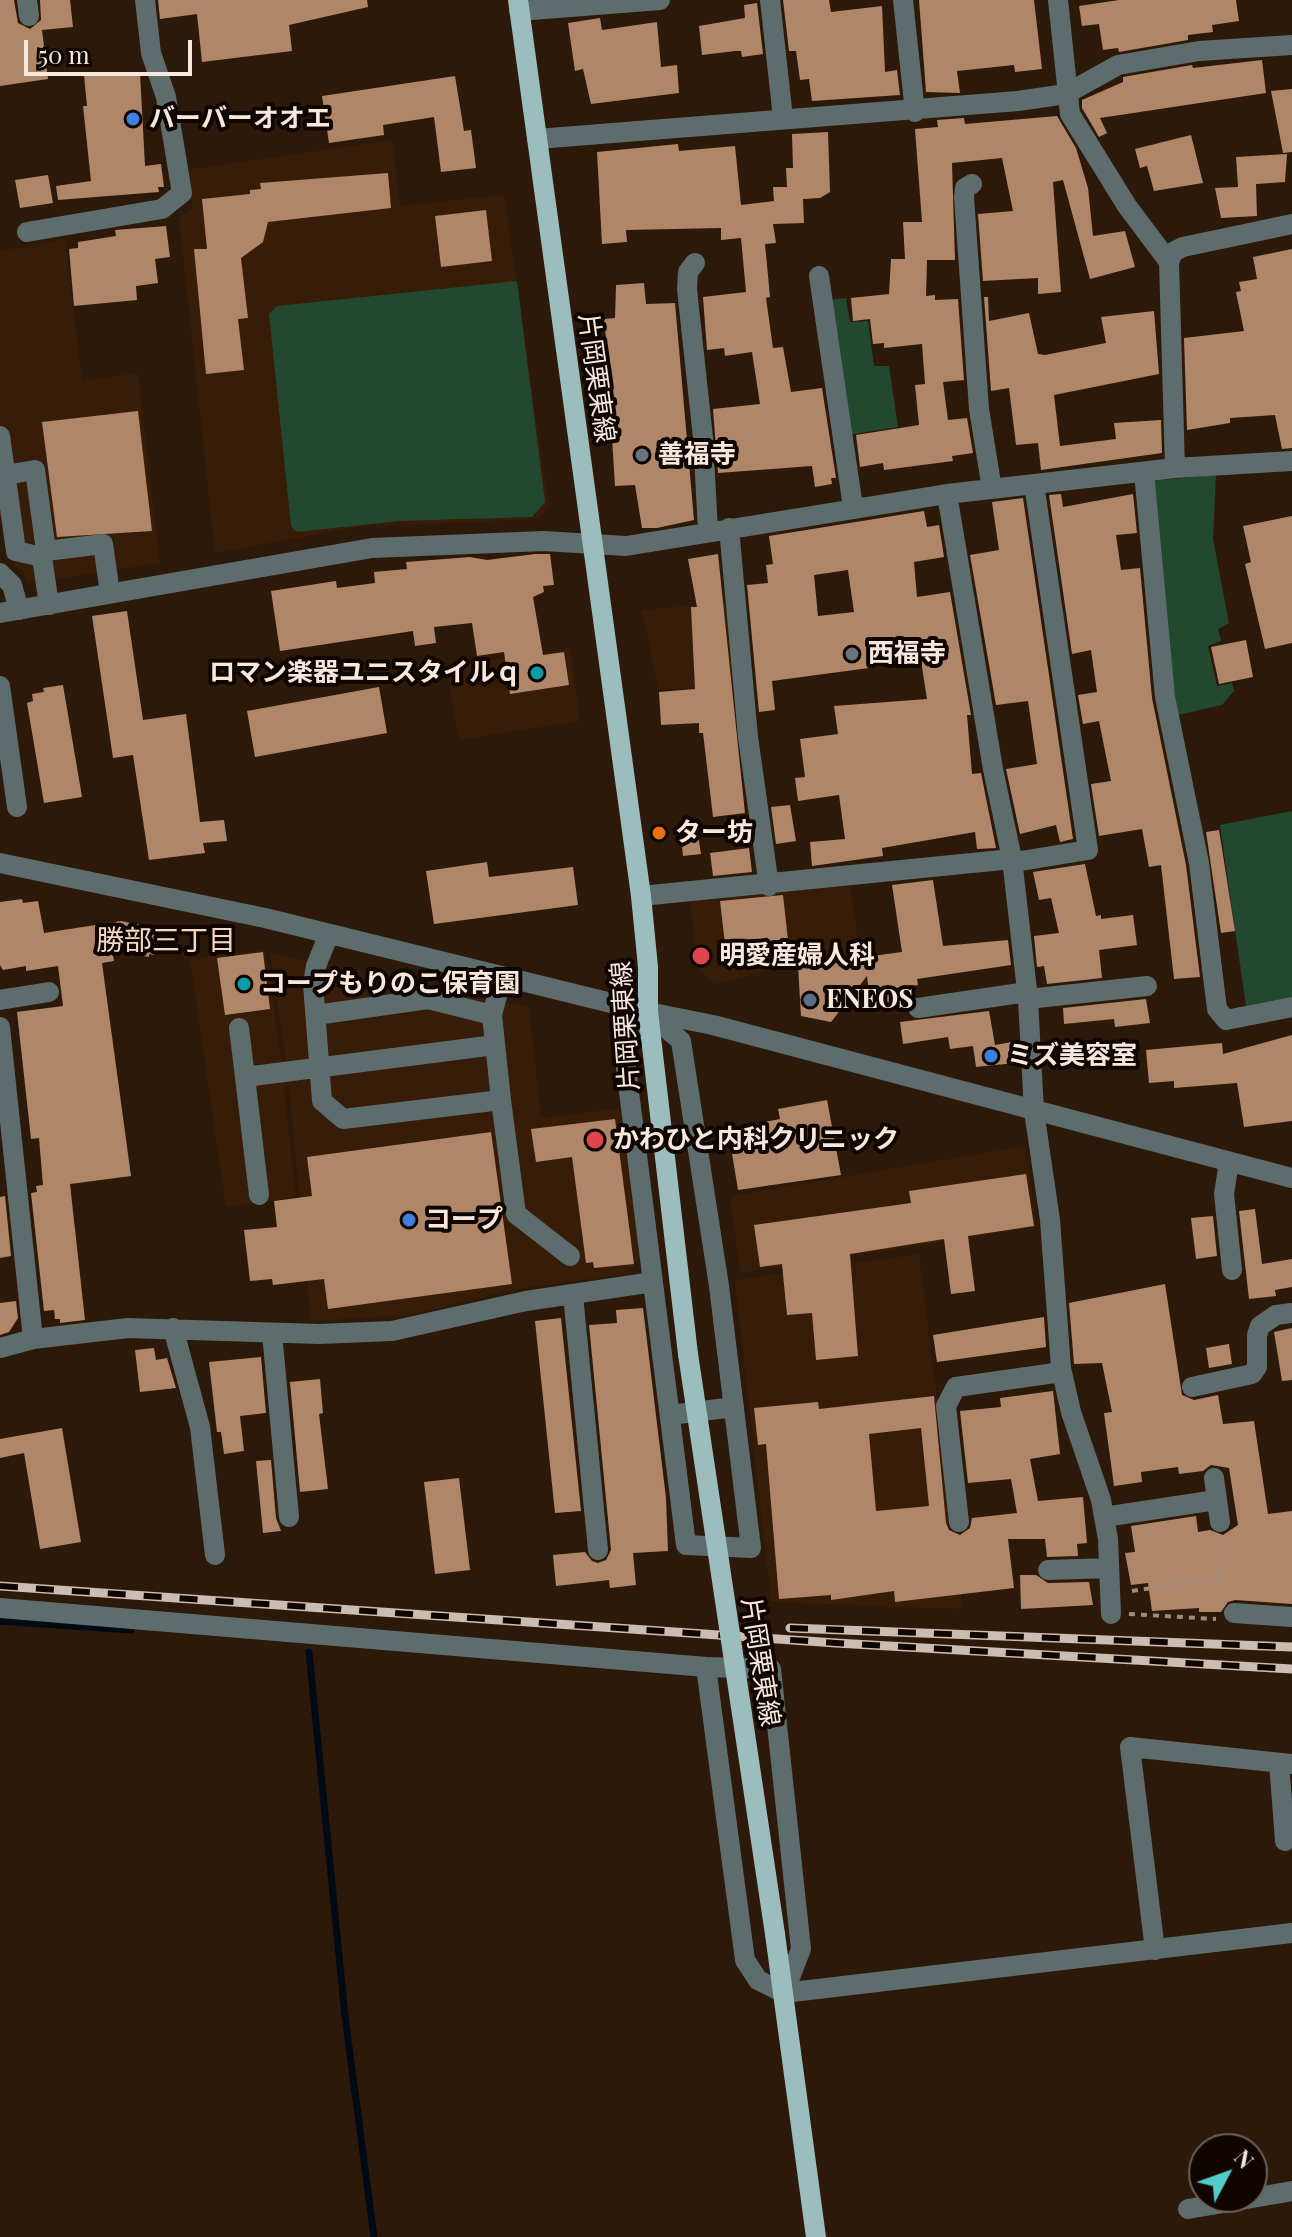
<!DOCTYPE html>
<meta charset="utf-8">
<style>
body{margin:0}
#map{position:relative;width:1292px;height:2237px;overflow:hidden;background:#2d1909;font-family:"Playfair Display",serif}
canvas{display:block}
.north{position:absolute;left:1188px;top:2133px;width:80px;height:80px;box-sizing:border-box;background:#0f0602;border:2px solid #6c605a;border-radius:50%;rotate:49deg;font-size:22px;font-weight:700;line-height:32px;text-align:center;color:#f7e8de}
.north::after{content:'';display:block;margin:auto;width:28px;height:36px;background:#53cdc9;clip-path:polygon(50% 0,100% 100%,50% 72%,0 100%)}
.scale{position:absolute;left:24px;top:40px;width:168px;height:36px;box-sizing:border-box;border:4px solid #f7e8de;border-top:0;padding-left:10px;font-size:24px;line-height:28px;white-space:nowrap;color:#f7e8de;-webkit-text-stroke:6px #0f0602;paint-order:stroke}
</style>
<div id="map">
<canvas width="1292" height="2237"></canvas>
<div class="north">N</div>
<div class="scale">50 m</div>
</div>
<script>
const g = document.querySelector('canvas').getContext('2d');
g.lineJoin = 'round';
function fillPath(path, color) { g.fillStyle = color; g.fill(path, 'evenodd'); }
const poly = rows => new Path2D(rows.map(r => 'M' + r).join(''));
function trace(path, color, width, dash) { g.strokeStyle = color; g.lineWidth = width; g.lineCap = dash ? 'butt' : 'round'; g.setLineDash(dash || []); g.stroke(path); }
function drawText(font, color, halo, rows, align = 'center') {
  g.font = font + ' "Playfair Display","Noto Sans JP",serif'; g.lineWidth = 8; g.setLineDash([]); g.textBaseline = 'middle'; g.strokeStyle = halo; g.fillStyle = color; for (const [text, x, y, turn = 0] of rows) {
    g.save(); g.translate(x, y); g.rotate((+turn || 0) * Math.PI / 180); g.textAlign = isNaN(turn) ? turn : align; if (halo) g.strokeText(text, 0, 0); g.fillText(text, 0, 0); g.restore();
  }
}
const built = poly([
 [392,140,400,206,504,195,549,506,539,519,358,527,215,553,179,216,193,209,186,170],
 [65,239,82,381,138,373,160,563,26,584,24,572,6,558,0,515,0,251],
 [732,602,739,685,658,690,642,610],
 [570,649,580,721,459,740,446,666],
 [850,883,860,956,797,964,715,984,698,967,690,900],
 [265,950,282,1063,286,1062,270,953,529,1007,541,1118,620,1108,640,1258,626,1274,512,1290,409,1315,311,1321,289,1086,284,1086,296,1197,226,1207,190,959],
 [1025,1146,1037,1227,740,1273,730,1196],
 [919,1254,963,1609,771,1602,735,1280]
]);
const green = poly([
 [517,281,545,502,532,517,399,521,297,532,291,526,269,314,277,306],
 [846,298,850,322,868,321,874,366,889,366,898,427,847,435,828,300],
 [1216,475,1213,539,1229,623,1218,629,1221,641,1208,646,1217,686,1232,683,1234,691,1222,705,1173,716,1149,481],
 [1292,811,1292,997,1246,1006,1220,825]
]);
const stream = poly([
 [0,1621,131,1630],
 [309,1652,345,2016,374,2237]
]);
const building = poly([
 [0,0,14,0,18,23,30,29,41,20,40,0,70,0,73,27,42,30,48,79,0,86],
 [158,0,367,0,368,7,289,25,292,51,202,62,197,14,160,19],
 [783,0,829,0,831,12,882,6,885,72,897,70,900,95,812,101,809,79,800,80,796,51,789,51],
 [919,0,1034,0,1042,69,1015,72,1014,65,957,71,960,93,926,92],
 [1119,0,1236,0,1239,21,1212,25,1213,32,1188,35,1188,40,1119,52,1118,48,1103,50,1099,24,1082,26,1079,6],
 [757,3,763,54,742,57,741,51,735,51,702,55,699,26,745,18,744,5],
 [600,18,602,30,657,22,661,67,677,65,679,93,591,104,583,69,575,71,568,23],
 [1262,60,1266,93,1100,118,1107,133,1099,137,1082,108,1082,100,1123,82,1123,77,1192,65,1193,68],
 [140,73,145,166,161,164,164,187,158,187,159,192,58,200,56,186,91,181,83,106,87,106,84,75],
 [455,76,464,131,471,130,476,168,441,172,434,117,383,125,384,135,329,143,322,96],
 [1292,89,1292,152,1283,153,1271,91],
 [1057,116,1076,148,1088,188,1093,236,1125,231,1135,267,1090,279,1063,180,1053,182,1061,292,1038,294,1038,278,983,281,978,214,1013,211,1002,158,952,163,955,260,927,260,926,296,935,295,935,300,958,299,964,380,943,382,948,420,967,418,973,453,952,456,953,461,884,470,883,463,860,467,856,435,919,425,915,385,925,384,922,344,884,348,884,343,873,344,870,319,853,321,851,298,889,294,891,259,905,259,903,222,922,222,915,129,938,127,937,120,964,118,965,124],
 [828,132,830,192,820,198,803,199,804,223,773,224,776,243,765,244,770,297,766,298,773,348,783,347,791,392,822,388,836,478,831,478,832,484,815,487,812,466,718,473,713,409,760,404,752,352,725,356,724,348,707,350,703,297,746,292,741,238,721,240,721,228,626,230,627,242,602,244,597,152,678,144,679,151,735,146,741,205,774,201,773,187,787,187,786,168,793,168,792,134],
 [1191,135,1203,183,1154,191,1147,166,1140,168,1135,149],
 [1287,154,1285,182,1256,184,1257,216,1221,218,1215,188,1238,187,1236,157],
 [388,173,391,208,268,222,263,242,241,258,248,318,238,319,244,370,206,374,194,249,207,249,202,199,250,194,250,190,261,189,260,183],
 [48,175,53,203,20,208,15,180],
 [486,210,492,261,441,267,435,216],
 [166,226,170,257,155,259,158,283,136,286,137,300,74,306,69,249,78,248,78,242,116,236,115,230],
 [1292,249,1292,448,1282,449,1275,415,1230,418,1230,423,1187,430,1184,338,1244,331,1236,292,1241,291,1239,282,1257,279,1253,257],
 [644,283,646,304,675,303,694,520,657,528,642,528,635,485,615,486,611,422,607,423,605,366,609,366,604,319,615,318,616,285],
 [984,297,988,297,989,321,1029,313,1038,354,1045,355,1106,343,1101,317,1154,311,1159,374,1054,395,1060,446,1116,439,1114,423,1161,420,1162,453,1041,470,1038,443,1016,445,1009,388,991,391],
 [138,411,152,531,57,537,42,422],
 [1061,494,1063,507,1133,494,1137,533,1116,535,1121,570,1140,568,1152,698,1186,865,1200,977,1174,979,1161,865,1149,867,1142,829,1099,836,1091,784,1111,781,1099,721,1083,724,1078,695,1097,692,1091,650,1072,654,1049,495],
 [1023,498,1073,839,1060,842,1056,825,1020,834,1006,769,1037,764,1028,701,996,705,970,555,999,550,992,502],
 [924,511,927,527,939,525,944,557,914,562,917,597,950,592,971,715,967,715,972,774,981,773,996,848,977,849,975,832,882,848,883,856,812,866,810,842,845,839,839,795,798,801,795,778,805,777,800,739,838,734,834,706,927,699,921,661,772,681,775,710,759,712,747,585,768,583,766,565,773,564,769,536],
 [848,570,854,612,818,616,814,575],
 [1292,516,1292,643,1265,649,1245,564,1251,562,1243,526],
 [535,554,550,554,554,585,543,586,544,592,533,597,543,655,564,652,569,685,510,694,504,652,477,656,472,623,434,627,436,643,415,646,413,631,280,651,271,591,336,581,337,588,375,583,374,572,407,569,406,562,470,557,487,560],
 [718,554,745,813,713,817,703,733,699,733,699,723,661,725,659,692,695,689,691,607,697,607,688,559],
 [127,611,143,720,186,714,200,822,224,820,227,841,203,843,205,853,149,860,133,755,113,758,92,616],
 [1246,640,1253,677,1219,684,1211,647],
 [63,685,82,797,44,803,27,703,33,701,32,694,44,692,43,688],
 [379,687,387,733,255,757,247,711],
 [790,805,796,841,776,844,771,807],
 [1219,830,1235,931,1221,933,1206,832],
 [698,835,701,854,683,856,681,837],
 [749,848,752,872,713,876,710,853],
 [487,862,489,877,573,867,578,905,434,924,426,871],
 [1085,864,1096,916,1101,915,1101,919,1133,915,1137,945,1099,950,1102,978,1047,984,1044,966,1037,967,1034,936,1059,933,1051,898,1039,900,1033,872],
 [933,880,943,946,1008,940,1011,965,917,979,918,985,896,988,898,1005,871,1009,867,976,831,1022,801,1016,798,966,902,952,892,885],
 [783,895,790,958,733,964,730,943,725,944,720,901],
 [22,899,23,903,38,901,44,933,121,921,160,929,154,955,149,954,149,957,112,950,114,961,102,963,131,1176,70,1184,85,1320,60,1323,60,1319,55,1319,54,1310,44,1311,31,1193,37,1192,36,1186,43,1185,39,1138,31,1139,17,1012,63,1006,58,966,26,971,26,966,3,970,0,965,0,902],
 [263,952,270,1009,225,1015,217,958],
 [1146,999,1150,1023,1115,1027,1114,1019,1064,1024,1063,1008],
 [989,1011,995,1045,1012,1042,1015,1063,976,1067,973,1046,950,1049,948,1037,903,1044,900,1022],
 [1292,1035,1292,1121,1244,1127,1237,1083,1174,1088,1174,1081,1149,1083,1146,1050,1222,1043,1223,1054],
 [827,1100,841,1175,738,1190,728,1129,780,1119,778,1109],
 [615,1119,634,1264,594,1268,593,1262,586,1263,572,1157,536,1162,531,1129],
 [491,1132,512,1284,328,1309,324,1279,273,1285,272,1279,250,1281,244,1230,277,1227,274,1201,312,1196,307,1157],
 [1026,1174,1034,1226,968,1236,975,1291,951,1294,944,1239,850,1254,858,1356,816,1360,812,1313,787,1315,782,1264,760,1267,754,1225,911,1203,909,1191],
 [5,1196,11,1256,0,1258,0,1197],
 [1255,1209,1262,1264,1292,1259,1292,1287,1275,1290,1276,1296,1249,1299,1239,1211],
 [1213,1216,1217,1256,1196,1259,1191,1218],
 [1165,1284,1182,1395,1194,1400,1218,1395,1223,1424,1254,1421,1268,1514,1292,1511,1292,1604,1235,1600,1228,1602,1221,1612,1199,1612,1199,1608,1152,1611,1148,1583,1131,1585,1125,1553,1135,1552,1131,1526,1196,1516,1198,1532,1210,1530,1223,1535,1238,1525,1229,1468,1211,1465,1203,1471,1179,1474,1178,1467,1141,1472,1142,1482,1114,1486,1104,1413,1112,1412,1102,1363,1074,1364,1069,1303],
 [16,1301,18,1318,9,1332,0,1335,0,1303],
 [643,1308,666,1498,668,1551,633,1553,636,1585,610,1588,609,1580,556,1586,553,1555,585,1552,592,1561,598,1563,606,1560,611,1550,589,1325,617,1323,616,1310],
 [1044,1317,1046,1347,937,1362,933,1335],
 [561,1318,581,1511,555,1513,535,1321],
 [1292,1328,1292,1380,1282,1381,1274,1332],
 [1229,1344,1232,1364,1209,1368,1206,1348],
 [154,1348,156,1360,167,1358,176,1388,140,1392,135,1350],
 [261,1357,266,1413,240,1416,244,1451,224,1454,221,1432,217,1432,209,1362],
 [320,1379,323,1413,319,1414,328,1489,300,1492,290,1382],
 [1053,1391,1060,1454,1030,1459,1038,1501,1083,1497,1087,1543,1077,1544,1078,1556,1047,1557,1045,1539,1008,1539,1014,1588,895,1602,894,1591,831,1600,831,1595,779,1599,766,1444,758,1445,754,1408,818,1402,819,1409,934,1396,946,1523,949,1530,960,1535,970,1528,972,1518,1017,1513,1011,1479,968,1483,960,1411,1001,1407,1000,1398],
 [921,1428,929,1506,876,1511,869,1434],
 [62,1428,81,1542,40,1549,24,1453,0,1458,0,1439],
 [271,1460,276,1518,281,1531,263,1533,256,1461],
 [459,1478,470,1570,435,1574,424,1482],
 [1020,1575,1036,1575,1048,1583,1089,1582,1093,1605,1021,1609]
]);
const path = poly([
 [1132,1591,1222,1577,1217,1542],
 [1129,1614,1216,1619]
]);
const minor = poly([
 [27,0,29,16],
 [770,0,783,118],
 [903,0,915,112],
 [1058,0,1070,114,1127,206,1169,262,1175,468],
 [519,11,660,0],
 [537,139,1018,101,1066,94,1118,65,1199,51,1292,45],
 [972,184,965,188,964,197,979,409,992,489],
 [27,232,162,209,182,193,166,97,151,53,145,0],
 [1169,262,1173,252,1183,247,1292,224],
 [695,263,688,272,687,289,703,438,708,531],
 [819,276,853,507],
 [0,436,16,551,42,557,49,605],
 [1144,472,1165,697,1199,863,1217,1009,1226,1020,1292,1007],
 [5,475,35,470,46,551,42,557],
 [947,494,993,769,1012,859,1028,999,1034,1111,1050,1220,1061,1368,1071,1412,1101,1500,1108,1539,1111,1614],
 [729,528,748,737,769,886],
 [46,551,103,544,110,593],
 [0,573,12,585,19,610],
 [0,613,372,548,544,541,626,546,947,494,1175,468,1292,461],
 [0,686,17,807],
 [0,863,265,918,648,1012,713,1025,1292,1178],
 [641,896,1012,859,1021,861,1088,850,1034,484],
 [329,934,316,966,313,984,322,1101,343,1119,501,1100,492,1015,502,977],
 [1028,999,1147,986],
 [0,1000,49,992],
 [918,1008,1027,992],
 [648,1012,681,1041,719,1286,751,1548,686,1545,623,1044,648,1012],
 [316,1015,428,999,492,1015],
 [0,1027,33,1339],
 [239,1028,245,1077,495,1045],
 [245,1077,259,1195],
 [501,1100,516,1214,570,1256],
 [1229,1162,1224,1194,1232,1270],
 [573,1295,598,1550],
 [173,1328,200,1427,215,1555],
 [272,1333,289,1517],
 [0,1348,33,1339,128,1328,319,1334,392,1331,526,1301,653,1282],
 [1192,1387,1252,1374,1257,1367,1257,1335,1260,1326,1276,1315,1292,1313],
 [670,1415,734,1407],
 [1214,1478,1220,1522],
 [1104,1517,1216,1500],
 [959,1522,946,1406,956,1387,1062,1372],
 [1048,1570,1109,1568],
 [0,1608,706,1667,771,1669,801,1949,784,1993],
 [1234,1613,1292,1617],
 [706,1667,745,1960,758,1980,784,1993,1292,1933],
 [1279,1763,1285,1841],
 [1155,1950,1130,1747,1292,1764],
 [1188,2209,1292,2191]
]);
const major = poly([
 [518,0,641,896,648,967,648,1012,688,1354],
 [775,1934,816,2237]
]);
const rail = poly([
 [0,1586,836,1643,1292,1669],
 [790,1628,1292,1647]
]);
const majorBridge = poly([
 [688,1354,775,1934]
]);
const markers = [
 [133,119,8,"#3f7fe0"],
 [642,455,8,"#6b7280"],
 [852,654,8,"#6b7280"],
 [537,673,8,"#0f9aa8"],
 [659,833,8,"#e8710a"],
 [701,956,10,"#e0444e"],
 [244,984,8,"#0f9aa8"],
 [810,1000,8,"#5c6f8a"],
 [991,1056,8,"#3f7fe0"],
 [595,1140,10,"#e0444e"],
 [409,1220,8,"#3f7fe0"]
];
const poiNames = [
 ["バーバーオオエ",149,119],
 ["善福寺",658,455],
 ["西福寺",868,654],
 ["ロマン楽器ユニスタイルｑ",521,673,"right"],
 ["ター坊",675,833],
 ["明愛産婦人科",719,956],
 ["コープもりのこ保育園",260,984],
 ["ENEOS",826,1000],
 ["ミズ美容室",1007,1056],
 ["かわひと内科クリニック",613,1140],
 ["コープ",425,1220]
];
const streetNames = [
 ["片岡栗東線",596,378,82],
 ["片岡栗東線",626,1026,-94],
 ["片岡栗東線",760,1662,81]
];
const neighbourhoodNames = [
 ["勝部三丁目",166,941]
];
fillPath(built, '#371c08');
fillPath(green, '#22482f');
trace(stream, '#000a14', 7);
fillPath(building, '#b08669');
trace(path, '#9c8b7e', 4, [6, 6]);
trace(minor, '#5d6d6d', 20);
trace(major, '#9cbdbd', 20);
trace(rail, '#ccbcb1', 9);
trace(rail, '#0f0602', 6, [18]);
trace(majorBridge, '#9cbdbd', 20);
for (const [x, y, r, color] of markers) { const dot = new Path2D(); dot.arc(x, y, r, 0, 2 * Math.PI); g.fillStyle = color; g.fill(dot); trace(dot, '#0f0602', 3); }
drawText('bold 26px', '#f7e8de', '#0f0602', poiNames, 'left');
drawText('26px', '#f7e8de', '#0f0602', streetNames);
drawText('28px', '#f5d8c4', '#0f0602', neighbourhoodNames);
</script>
